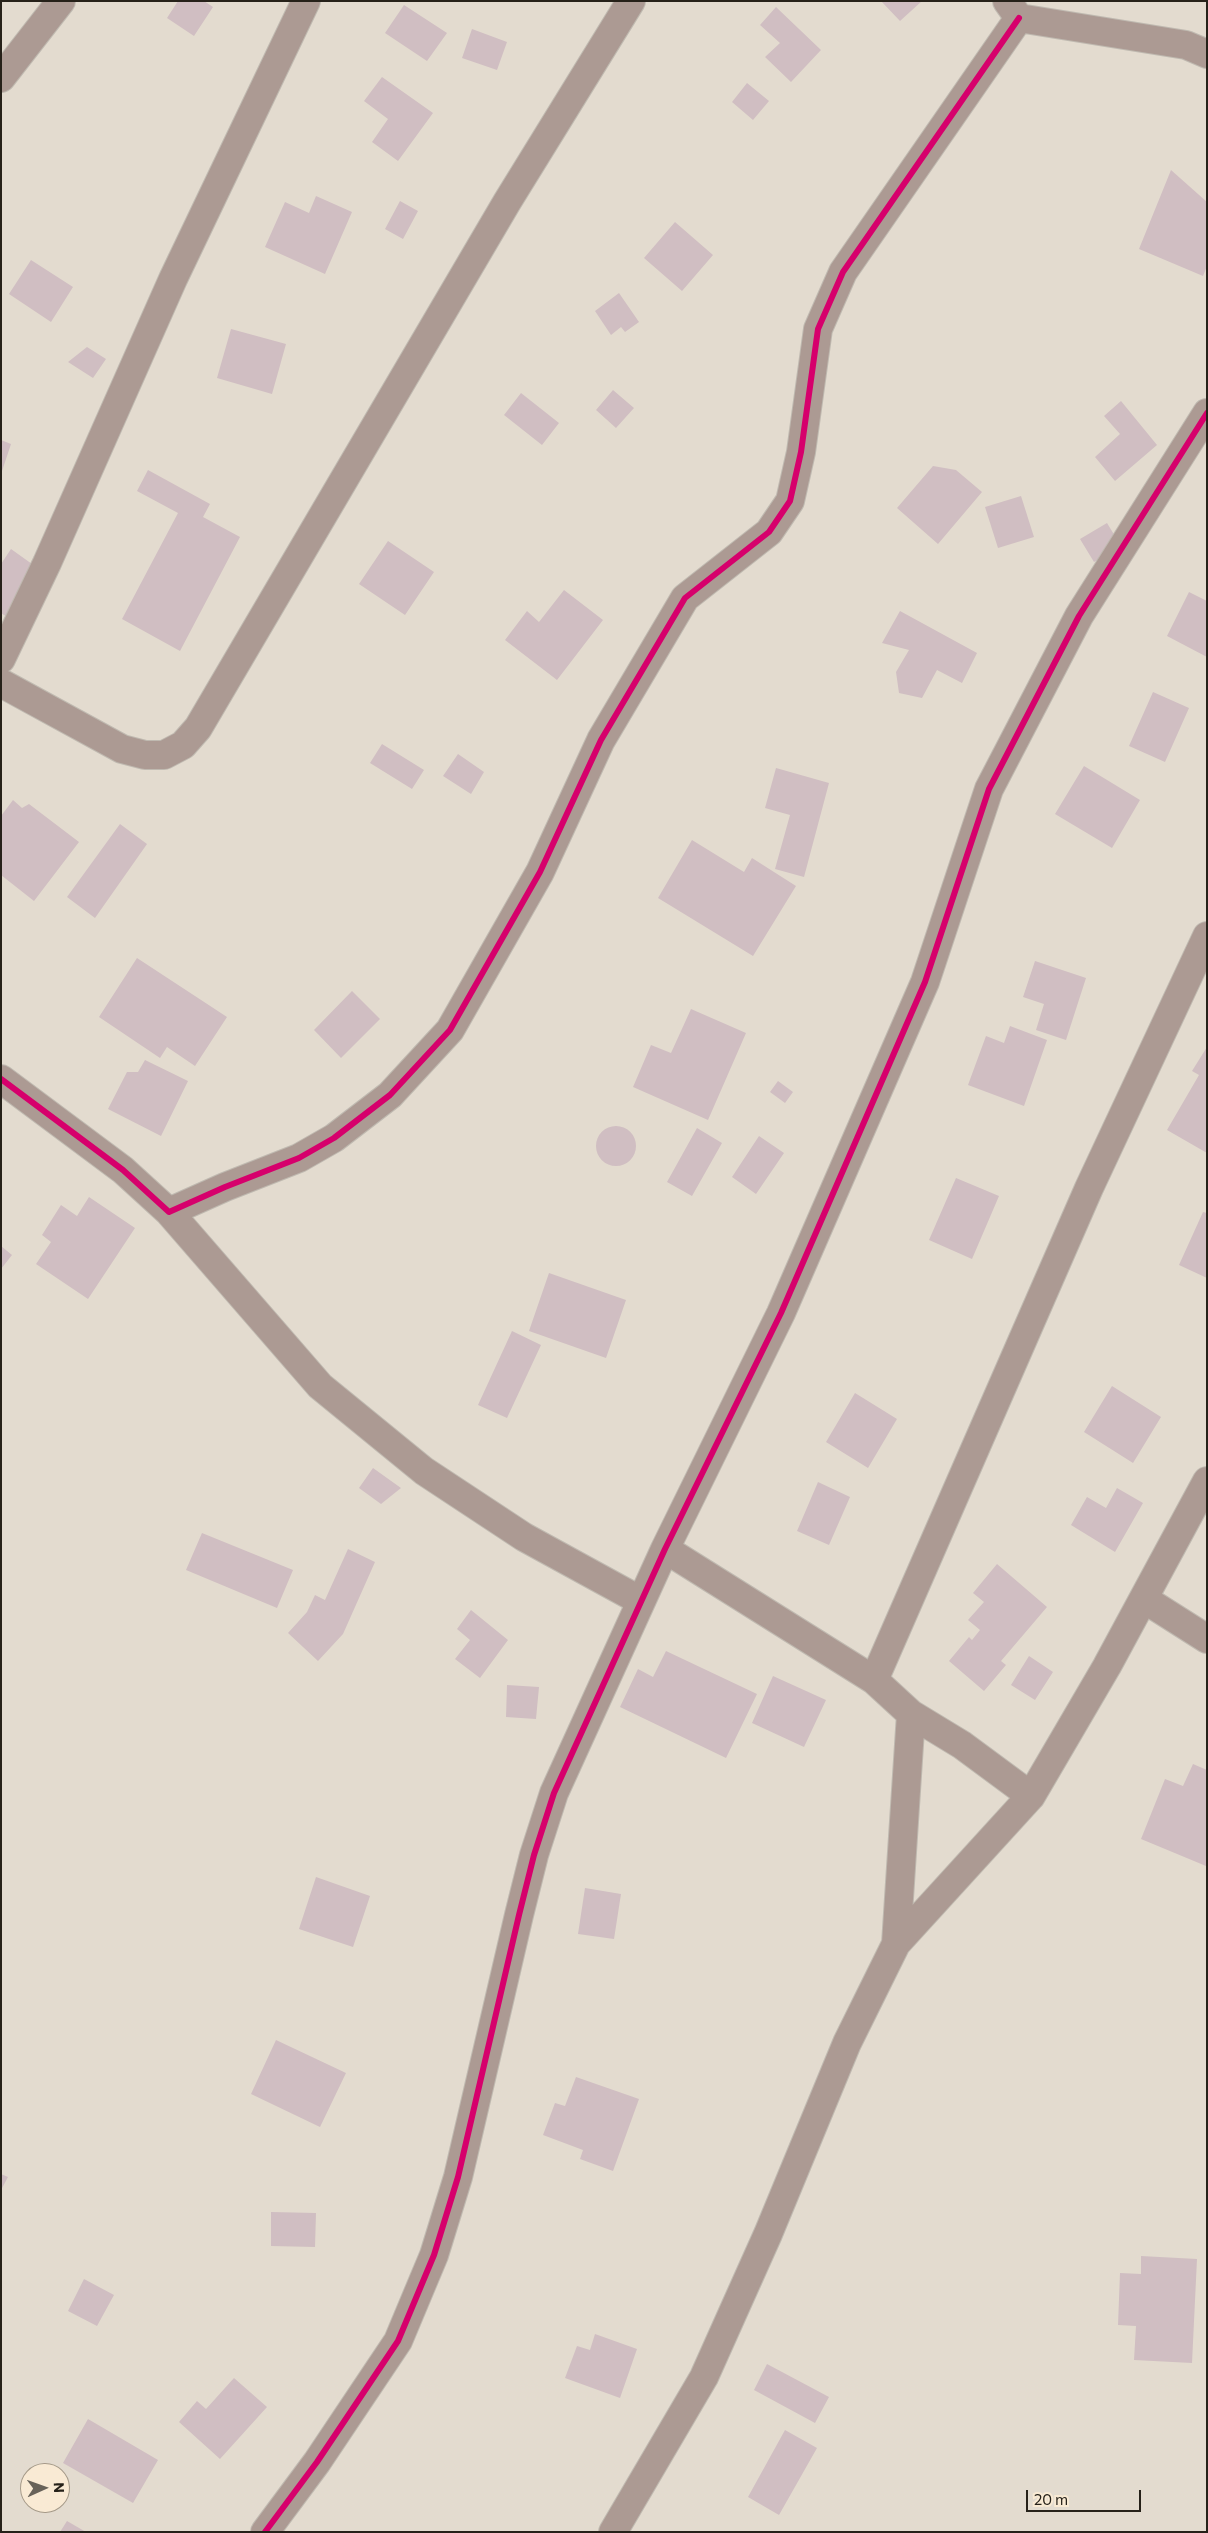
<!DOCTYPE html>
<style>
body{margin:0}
#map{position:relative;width:1208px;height:2533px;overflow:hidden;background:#e3dbcf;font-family:Commissioner,sans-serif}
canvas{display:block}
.frame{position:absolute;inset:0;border:2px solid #262119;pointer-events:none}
.north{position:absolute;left:20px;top:2463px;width:50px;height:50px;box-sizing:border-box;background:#f9ead4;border:1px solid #a59a89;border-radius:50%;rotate:88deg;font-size:14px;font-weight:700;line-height:20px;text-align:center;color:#262119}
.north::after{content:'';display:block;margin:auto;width:18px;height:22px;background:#686259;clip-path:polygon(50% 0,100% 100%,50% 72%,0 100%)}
.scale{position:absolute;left:1026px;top:2490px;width:115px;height:22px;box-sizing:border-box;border:2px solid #262119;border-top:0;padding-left:6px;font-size:15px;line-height:18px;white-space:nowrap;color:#262119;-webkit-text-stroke:4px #f9ead4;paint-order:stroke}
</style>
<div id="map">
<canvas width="1208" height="2533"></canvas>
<div class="frame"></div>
<div class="north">N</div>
<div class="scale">20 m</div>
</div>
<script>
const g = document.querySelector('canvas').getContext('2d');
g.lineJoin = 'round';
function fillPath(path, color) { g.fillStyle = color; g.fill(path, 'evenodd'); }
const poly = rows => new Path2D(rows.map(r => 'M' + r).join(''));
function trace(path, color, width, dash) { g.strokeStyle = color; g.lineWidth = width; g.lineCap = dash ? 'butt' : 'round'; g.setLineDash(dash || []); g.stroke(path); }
const building = poly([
 [178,1,204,1,213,7,194,36,167,18],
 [881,1,922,1,900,21],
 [404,5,447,33,427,61,385,33],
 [776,7,821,50,791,82,765,57,780,43,760,25],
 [472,29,507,42,497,70,462,58],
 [382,77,433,113,398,161,372,142,388,119,364,101],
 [747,83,769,101,753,120,732,102],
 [1171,170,1207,202,1207,266,1203,276,1139,249],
 [316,196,352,212,325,274,265,247,285,202,309,213],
 [400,201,418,211,403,239,385,229],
 [675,222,713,255,682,291,644,258],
 [31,260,73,287,51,322,9,294],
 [619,293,639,322,625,332,621,327,611,335,595,311],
 [231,329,286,344,272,394,217,378],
 [87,347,106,359,93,378,68,362],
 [613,390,634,408,616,428,596,410],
 [521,393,559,423,542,445,504,415],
 [1121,401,1157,445,1115,481,1095,457,1120,434,1104,416],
 [1,440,11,444,2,471,1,470],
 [933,466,956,470,982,492,938,544,897,508],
 [148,470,210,504,203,517,240,537,180,651,122,619,178,513,137,491],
 [1021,496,1034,537,998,548,985,507],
 [1107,523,1121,546,1094,562,1080,539],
 [388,541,434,572,405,615,359,584],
 [11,549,39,569,7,617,1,613,1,564],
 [564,590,603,620,557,680,505,640,527,611,539,622],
 [1189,592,1207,601,1207,657,1167,636],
 [900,611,977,653,962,683,937,670,922,698,899,693,896,672,909,650,882,643],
 [1153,692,1189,708,1165,762,1129,746],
 [382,744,424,770,412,789,370,763],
 [458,754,484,772,471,794,443,776],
 [1084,766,1140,800,1112,848,1055,814],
 [776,768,829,783,804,877,775,869,790,815,765,808],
 [13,800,22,808,29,804,79,842,34,901,1,875,1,816],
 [120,824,147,844,95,918,67,897],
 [692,840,744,872,752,858,796,886,753,956,658,898],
 [137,958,227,1017,195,1066,167,1047,160,1058,99,1017],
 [1035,961,1086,978,1066,1040,1036,1030,1044,1004,1023,997],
 [352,991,380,1019,341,1058,314,1030],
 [691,1009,746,1033,708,1120,633,1087,651,1045,671,1053],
 [1010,1026,1047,1040,1024,1106,968,1085,986,1036,1004,1043],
 [1207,1047,1207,1153,1167,1130,1199,1075,1192,1071],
 [145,1060,188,1081,161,1136,108,1109,127,1072,138,1072],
 [778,1081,793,1092,785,1103,770,1092],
 '596 1146a20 20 0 1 1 40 0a20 20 0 1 1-40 0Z',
 [697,1128,722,1143,692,1196,667,1182],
 [759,1136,784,1153,756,1194,732,1177],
 [956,1178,999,1196,972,1259,929,1240],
 [89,1197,135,1228,88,1299,36,1264,51,1242,42,1235,61,1205,77,1216],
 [1203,1212,1207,1213,1207,1278,1179,1265],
 [1,1246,12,1255,1,1269],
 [549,1273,626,1300,606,1358,529,1331],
 [512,1331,541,1345,507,1418,478,1405],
 [1112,1386,1161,1417,1133,1463,1084,1432],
 [855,1393,897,1419,868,1468,826,1442],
 [373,1468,401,1488,381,1504,359,1488],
 [818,1482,850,1497,829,1545,797,1531],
 [1117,1488,1143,1503,1115,1552,1071,1525,1087,1497,1106,1508],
 [202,1533,293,1570,277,1608,186,1570],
 [348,1549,375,1562,343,1634,318,1661,288,1633,307,1612,315,1595,325,1600],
 [997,1564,1047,1607,1001,1661,1006,1665,984,1691,949,1661,969,1637,972,1640,980,1630,968,1620,984,1602,973,1593],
 [471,1610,508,1640,480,1678,455,1659,470,1640,457,1629],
 [666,1651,757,1694,726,1758,620,1707,638,1669,653,1677],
 [1029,1656,1053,1672,1035,1700,1011,1685],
 [773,1676,826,1700,804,1747,752,1723],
 [507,1685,539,1687,536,1719,506,1717],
 [1193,1764,1207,1770,1206,1866,1141,1839,1165,1779,1183,1786],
 [316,1877,370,1896,353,1947,299,1929],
 [585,1888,621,1894,614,1939,578,1934],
 [276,2040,346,2073,320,2127,251,2094],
 [576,2077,639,2099,613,2171,580,2159,583,2150,543,2135,555,2103,565,2106],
 [1,2174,8,2177,1,2190],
 [271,2212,316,2213,315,2247,271,2246],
 [1141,2256,1197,2259,1192,2363,1134,2360,1136,2326,1118,2325,1120,2273,1141,2274],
 [84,2279,114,2295,97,2326,68,2311],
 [595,2334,637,2349,620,2398,565,2378,577,2346,590,2350],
 [767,2364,829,2397,815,2423,754,2390],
 [234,2378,267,2407,220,2459,179,2422,197,2401,206,2409],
 [88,2419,158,2460,133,2503,63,2463],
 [785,2430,817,2448,779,2515,748,2497],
 [67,2521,86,2532,60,2532]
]);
const minor = poly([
 [1007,1,1019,18,1186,45,1207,54],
 [1,78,61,1],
 [1,659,47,563,173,279,306,1],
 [1,683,122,749,145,755,164,755,183,745,198,728,507,202,631,1],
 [1,1079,123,1170,169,1212,225,1187,299,1158,334,1138,390,1095,450,1030,540,872,601,740,685,598,769,532,790,501,801,452,818,329,843,272,1019,18],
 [169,1212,320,1386,424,1471,524,1537,641,1601],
 [665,1549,874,1680,911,1714,962,1745,1031,1796],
 [1144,1599,1207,1639],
 [874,1680,1089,1188,1207,936],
 [896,1944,911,1714],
 [265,2532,317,2462,398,2341,434,2255,458,2177,519,1915,534,1855,554,1793,665,1549,781,1313,925,982,989,789,1079,616,1207,413],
 [613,2532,704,2377,768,2234,847,2043,896,1944,1031,1796,1107,1666,1207,1481]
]);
const cycleway = poly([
 [1,1079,123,1170,169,1212,225,1187,299,1158,334,1138,390,1095,450,1030,540,872,601,740,685,598,769,532,790,501,801,452,818,329,843,272,1019,18],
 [265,2532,317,2462,398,2341,434,2255,458,2177,519,1915,534,1855,554,1793,665,1549,781,1313,925,982,989,789,1079,616,1207,413]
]);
fillPath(building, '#d0bec2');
trace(minor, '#bfb9b0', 30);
trace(minor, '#ac9a93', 28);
trace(cycleway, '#d6006c', 6);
</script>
